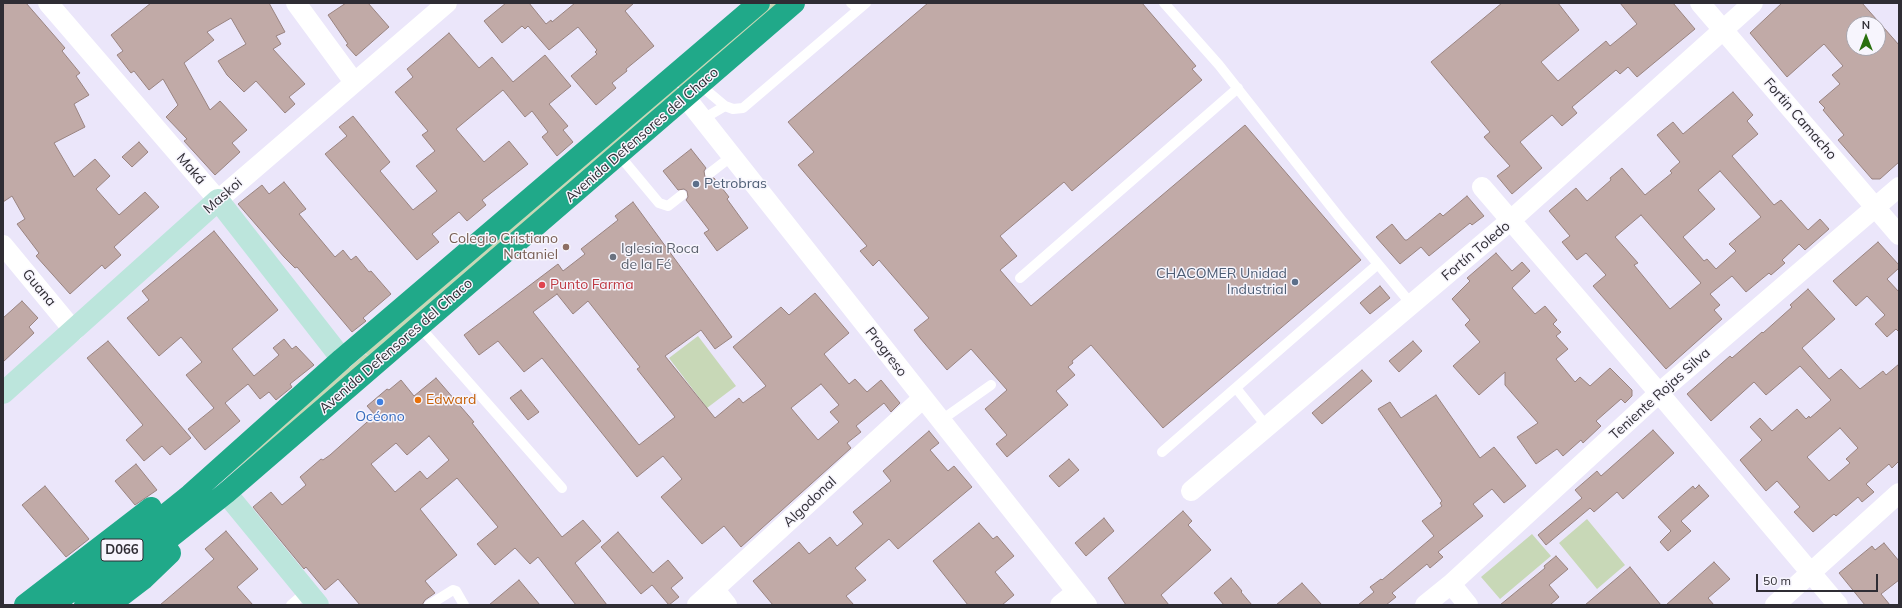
<!DOCTYPE html>
<meta charset="utf-8">
<style>
body{margin:0}
#map{position:relative;width:1902px;height:608px;overflow:hidden;background:#ebe6fa;font-family:Mulish,sans-serif}
canvas{display:block}
.frame{position:absolute;inset:0;border:4px solid #2f2d34;pointer-events:none}
.north{position:absolute;left:1846px;top:16px;width:40px;height:40px;box-sizing:border-box;background:#f7f5fd;border:1px solid #a7a5ad;border-radius:50%;rotate:0deg;font-size:11px;font-weight:700;line-height:16px;text-align:center;color:#2f2d34}
.north::after{content:'';display:block;margin:auto;width:14px;height:18px;background:#2a700f;clip-path:polygon(50% 0,100% 100%,50% 72%,0 100%)}
.scale{position:absolute;left:1756px;top:574px;width:122px;height:18px;box-sizing:border-box;border:2px solid #2f2d34;border-top:0;padding-left:5px;font-size:12px;line-height:14px;white-space:nowrap;color:#2f2d34;-webkit-text-stroke:3px #f7f5fd;paint-order:stroke}
</style>
<div id="map">
<canvas width="1902" height="608"></canvas>
<div class="frame"></div>
<div class="north">N</div>
<div class="scale">50 m</div>
</div>
<script>
const g = document.querySelector('canvas').getContext('2d');
g.lineJoin = 'round';
function fillPath(path, color) { g.fillStyle = color; g.fill(path, 'evenodd'); }
const poly = rows => new Path2D(rows.map(r => 'M' + r).join(''));
function trace(path, color, width, dash) { g.strokeStyle = color; g.lineWidth = width; g.lineCap = dash ? 'butt' : 'round'; g.setLineDash(dash || []); g.stroke(path); }
function drawText(font, color, halo, rows, align = 'center') {
  g.font = font + ' Mulish,sans-serif'; g.lineWidth = 3; g.setLineDash([]); g.textBaseline = 'middle'; g.strokeStyle = halo; g.fillStyle = color; for (const [text, x, y, turn = 0] of rows) {
    g.save(); g.translate(x, y); g.rotate((+turn || 0) * Math.PI / 180); g.textAlign = isNaN(turn) ? turn : align; if (halo) g.strokeText(text, 0, 0); g.fillText(text, 0, 0); g.restore();
  }
}
const green = poly([
 [772,3,785,3,682,91,677,85],
 [676,86,681,92,369,358,209,492,207,489,365,354,369,357,365,353],
 [698,336,736,386,707,408,669,358],
 [1587,519,1625,565,1597,589,1559,543],
 [1532,534,1551,556,1500,599,1481,577]
]);
const building = poly([
 [3,3,26,3,65,48,62,51,80,73,76,76,89,95,74,104,85,127,54,143,74,177,95,159,110,176,96,189,119,215,145,192,159,207,114,247,121,255,105,269,102,265,70,294,36,256,39,253,17,224,25,219,12,196,3,202,3,3],
 [151,3,269,3,285,32,276,36,281,44,273,49,305,84,289,97,295,104,285,113,256,81,244,92,227,75,218,61,246,44,231,18,207,32,214,40,184,63,210,110,220,101,247,130,232,143,240,152,215,175,184,141,187,139,166,117,178,105,163,79,149,90,134,71,131,73,117,55,123,51,111,35,151,3],
 [346,3,368,3,389,27,356,56,346,45,348,44,328,15,346,3],
 [506,3,529,3,546,24,551,20,552,22,575,3,634,3,625,11,654,46,626,69,627,71,612,83,616,88,596,105,571,76,597,54,595,52,597,50,578,27,549,50,528,26,525,29,522,26,502,43,484,21,506,3],
 [928,3,1142,3,1196,66,1192,69,1202,80,1072,191,1064,182,1000,236,1017,256,1000,270,1031,306,1245,125,1361,260,1163,428,1091,345,1072,361,1073,363,1068,367,1075,375,1056,391,1068,405,1007,457,996,444,1007,435,985,409,1007,390,971,349,947,370,920,338,914,330,929,318,879,260,873,266,860,251,867,246,798,165,814,152,788,122,928,3],
 [1502,3,1558,3,1579,30,1541,62,1558,81,1606,41,1610,46,1637,24,1620,3,1673,3,1695,29,1637,77,1628,67,1620,74,1616,70,1572,107,1577,113,1562,126,1552,115,1520,142,1542,168,1512,194,1497,176,1510,166,1484,137,1490,132,1431,62,1502,3],
 [1782,3,1862,3,1899,45,1899,162,1880,179,1872,179,1838,140,1844,135,1823,110,1825,108,1819,102,1840,84,1832,75,1843,66,1824,44,1787,77,1750,33,1782,3],
 [1854,24,1878,24,1878,48,1854,48,1854,24],
 [449,33,479,68,492,57,513,82,545,55,571,86,549,104,568,126,563,130,573,142,557,156,542,137,548,132,532,111,525,117,503,90,456,129,484,162,509,141,528,164,482,200,486,205,467,221,459,212,432,234,439,242,417,260,325,154,347,136,339,127,353,116,390,162,380,171,413,210,437,191,416,166,435,151,422,135,428,131,395,92,413,77,407,69,449,33],
 [1733,92,1753,115,1747,121,1758,134,1732,156,1774,205,1781,200,1808,230,1820,219,1829,229,1805,250,1799,244,1782,260,1785,263,1771,275,1769,273,1746,292,1732,276,1710,294,1720,305,1714,310,1722,319,1666,369,1593,286,1606,275,1586,253,1577,260,1562,242,1570,236,1549,211,1576,188,1587,201,1611,180,1610,178,1622,168,1645,195,1672,173,1670,171,1680,162,1657,135,1673,122,1683,134,1733,92],
 [1720,171,1761,217,1729,244,1736,251,1716,269,1707,259,1704,261,1683,237,1715,209,1698,190,1720,171],
 [1641,215,1701,283,1670,309,1634,265,1638,263,1615,237,1641,215],
 [139,142,148,152,132,167,122,157,139,142],
 [691,149,706,168,704,171,705,177,708,179,714,178,729,197,727,199,748,228,717,251,704,233,709,230,686,200,688,197,687,191,684,189,678,190,663,171,691,149],
 [284,182,306,209,299,214,335,257,343,250,351,260,356,256,369,272,371,271,391,294,363,318,366,321,352,332,297,267,295,268,284,257,238,204,262,185,269,194,284,182],
 [1467,196,1484,216,1472,225,1470,223,1429,256,1421,247,1400,264,1376,237,1392,224,1405,240,1407,240,1440,213,1443,216,1467,196],
 [633,202,732,337,715,349,701,330,665,356,715,418,739,398,743,403,766,386,733,347,781,307,789,315,815,293,849,333,824,354,849,384,855,379,867,392,881,380,900,403,891,412,884,403,856,426,861,432,847,443,851,448,741,547,724,526,702,544,661,497,682,479,663,456,637,477,542,358,524,372,498,341,479,355,464,335,558,264,563,271,585,254,581,249,618,220,615,216,633,202],
 [557,294,573,314,588,301,640,367,637,369,675,417,639,445,533,312,557,294],
 [821,384,839,405,830,412,839,422,818,440,791,408,821,384],
 [214,231,278,310,232,349,254,376,279,355,273,348,284,339,292,349,296,346,314,365,290,384,292,387,276,400,269,392,260,399,248,384,225,403,240,421,205,450,188,429,214,408,186,375,202,362,181,337,159,356,127,318,149,300,142,291,214,231],
 [1878,242,1899,265,1899,268,1887,279,1899,292,1899,332,1896,329,1887,337,1875,324,1885,315,1867,296,1856,306,1833,281,1878,242],
 [1496,253,1512,271,1522,262,1530,271,1512,288,1535,314,1545,306,1557,320,1553,324,1561,332,1556,336,1568,349,1556,359,1575,382,1580,377,1590,386,1610,368,1632,390,1632,396,1625,403,1621,399,1596,421,1601,426,1583,443,1581,440,1563,456,1557,449,1536,464,1517,437,1538,423,1505,385,1505,372,1479,395,1453,366,1480,342,1465,325,1470,320,1452,299,1470,281,1467,278,1496,253],
 [1380,286,1390,298,1370,314,1360,303,1380,286],
 [1808,289,1835,319,1802,348,1829,379,1841,369,1860,389,1883,371,1886,375,1899,364,1899,461,1892,468,1889,464,1866,484,1874,492,1862,502,1858,497,1836,516,1834,514,1813,532,1794,512,1800,507,1777,481,1766,491,1740,460,1762,440,1750,427,1760,418,1772,431,1797,409,1806,419,1809,416,1810,418,1831,400,1800,366,1766,395,1754,382,1711,421,1687,394,1730,356,1732,358,1762,332,1763,333,1792,307,1790,305,1808,289],
 [1840,428,1858,448,1846,459,1850,463,1829,481,1807,457,1840,428],
 [22,301,38,318,29,327,34,333,3,362,3,318,22,301],
 [108,341,191,438,170,455,162,446,144,461,126,440,143,425,87,358,108,341],
 [1413,341,1422,351,1399,372,1389,361,1413,341],
 [1362,370,1372,381,1322,424,1312,413,1362,370],
 [436,378,474,422,472,423,562,537,583,520,601,541,575,563,607,605,576,605,538,557,530,564,515,548,495,565,477,544,498,527,457,478,420,509,457,555,425,581,435,593,425,600,422,605,360,605,338,579,325,590,306,567,304,569,253,507,271,492,282,505,306,485,300,477,321,459,323,460,330,455,375,415,367,406,387,389,389,390,401,380,414,396,436,378],
 [429,436,449,460,427,479,420,471,395,492,371,464,396,443,407,455,429,436],
 [521,390,539,412,528,420,510,398,521,390],
 [1436,395,1480,458,1494,447,1526,486,1504,503,1492,489,1473,504,1483,516,1438,552,1443,557,1430,568,1427,564,1392,593,1396,597,1386,605,1358,605,1374,592,1370,587,1381,579,1382,580,1434,536,1422,521,1442,506,1440,503,1442,501,1378,409,1390,402,1401,418,1436,395],
 [1653,430,1674,453,1623,499,1617,492,1594,512,1590,508,1546,545,1538,535,1582,498,1575,490,1597,471,1601,476,1653,430],
 [929,431,939,443,930,450,948,471,954,466,972,487,898,549,889,539,855,568,866,580,846,596,854,605,773,605,753,581,799,542,809,554,830,537,837,546,863,524,853,512,891,481,883,471,929,431],
 [1069,459,1079,470,1059,487,1049,476,1069,459],
 [136,464,157,490,135,505,115,481,136,464],
 [1699,485,1709,496,1681,521,1691,531,1668,551,1660,542,1671,531,1658,517,1693,486,1695,489,1699,485],
 [45,486,89,539,66,557,22,505,45,486],
 [1183,511,1192,521,1188,525,1211,550,1161,595,1169,605,1126,605,1108,578,1183,511],
 [1104,518,1114,531,1086,556,1075,543,1104,518],
 [979,523,993,539,997,536,1014,556,995,572,1014,595,1002,605,968,605,933,561,979,523],
 [226,531,258,569,237,587,253,605,160,605,214,559,205,549,226,531],
 [618,532,653,573,668,560,683,578,671,588,679,597,669,605,652,585,641,594,601,547,618,532],
 [1884,543,1899,561,1899,580,1881,594,1890,605,1865,605,1839,573,1872,546,1875,550,1884,543],
 [1556,556,1568,569,1549,585,1559,597,1550,605,1500,605,1545,568,1544,566,1556,556],
 [1714,562,1730,579,1708,598,1714,605,1666,605,1714,562],
 [1630,567,1661,605,1585,605,1630,567],
 [1231,578,1242,591,1241,592,1252,605,1224,605,1214,593,1231,578],
 [519,580,540,605,489,605,519,580],
 [1302,583,1322,605,1276,605,1302,583]
]);
const lane = poly([
 [851,3,859,9],
 [1164,3,1219,65,1343,222,1412,305],
 [700,85,725,106,733,109,743,108,866,3],
 [703,119,725,106],
 [619,155,659,203,668,206,682,195],
 [710,173,732,156],
 [1020,278,1238,88],
 [419,326,562,488],
 [1236,388,1267,427],
 [940,421,991,385],
 [1162,452,1378,264],
 [291,605,307,591],
 [429,605,453,590,456,591,464,605]
]);
const street = poly([
 [48,3,218,200,447,3],
 [296,3,354,82],
 [1700,3,1899,235],
 [686,98,1087,605],
 [1482,187,1659,393,1838,605],
 [3,245,74,331],
 [1191,491,1511,220,1753,3],
 [1451,584,1468,605],
 [715,590,727,605],
 [697,605,922,399],
 [1060,605,1076,592],
 [1425,605,1451,584,1659,393,1899,187],
 [1775,605,1899,493]
]);
const secondary = poly([
 [3,393,218,200,342,359],
 [226,493,318,605]
]);
const highway = poly([
 [25,605,151,508],
 [53,605,190,495,342,359,759,3],
 [85,605,226,493,794,3],
 [109,605,143,579,170,553]
]);
const markers = [
 [696,184,4,"#5c6f8a"],
 [566,247,4,"#8d6e63"],
 [613,257,4,"#6b7280"],
 [1295,282,4,"#5c6f8a"],
 [542,285,4,"#e0444e"],
 [418,400,4,"#e8710a"],
 [380,402,4,"#3f7fe0"]
];
const shields = [
 [122,550,42]
];
const shieldNames = [
 ["D066",122,550]
];
const streetNames = [
 ["Fortin Camacho",1800,119,49],
 ["Avenida Defensores del Chaco",642,135,-41],
 ["Maká",191,169,49],
 ["Maskoi",223,196,-41],
 ["Fortín Toledo",1476,251,-40],
 ["Guana",39,288,50],
 ["Avenida Defensores del Chaco",396,346,-41],
 ["Progreso",886,352,52],
 ["Teniente Rojas Silva",1660,394,-42],
 ["Algodonal",810,502,-43]
];
const serviceNames = [
 ["Petrobras",704,184],
 ["CHACOMER Unidad",1287,274,"right"],
 ["Industrial",1287,290,"right"]
];
const educationNames = [
 ["Colegio Cristiano",558,239],
 ["Nataniel",558,255]
];
const worshipNames = [
 ["Iglesia Roca",621,249],
 ["de la Fé",621,265]
];
const healthNames = [
 ["Punto Farma",550,285]
];
const foodNames = [
 ["Edward",426,400]
];
const shopNames = [
 ["Océono",380,417]
];
fillPath(green, '#c8d8b7');
fillPath(building, '#c1aaa7');
trace(building, '#998380', 1);
trace(lane, '#fff', 10);
trace(street, '#fff', 20);
trace(secondary, '#bce5dc', 22);
trace(highway, '#20a989', 22);
for (const [x, y, r, color] of markers) { const dot = new Path2D(); dot.arc(x, y, r, 0, 2 * Math.PI); g.fillStyle = color; g.fill(dot); trace(dot, '#f7f5fd', 1.5); }
for (const [x, y, w] of shields) { const box = new Path2D(); box.roundRect(x - w / 2, y - 11, w, 22, 3); g.fillStyle = '#f7f5fd'; g.fill(box); trace(box, '#2f2d34', 1); }
drawText('bold 13px', '#2f2d34', null, shieldNames);
drawText('14px', '#2f2d34', '#f7f5fd', streetNames);
drawText('14px', '#4e5e75', '#f7f5fd', serviceNames, 'left');
drawText('14px', '#785e54', '#f7f5fd', educationNames, 'right');
drawText('14px', '#5b616d', '#f7f5fd', worshipNames, 'left');
drawText('14px', '#be3a42', '#f7f5fd', healthNames, 'left');
drawText('14px', '#c56008', '#f7f5fd', foodNames, 'left');
drawText('14px', '#366cbe', '#f7f5fd', shopNames);
</script>
